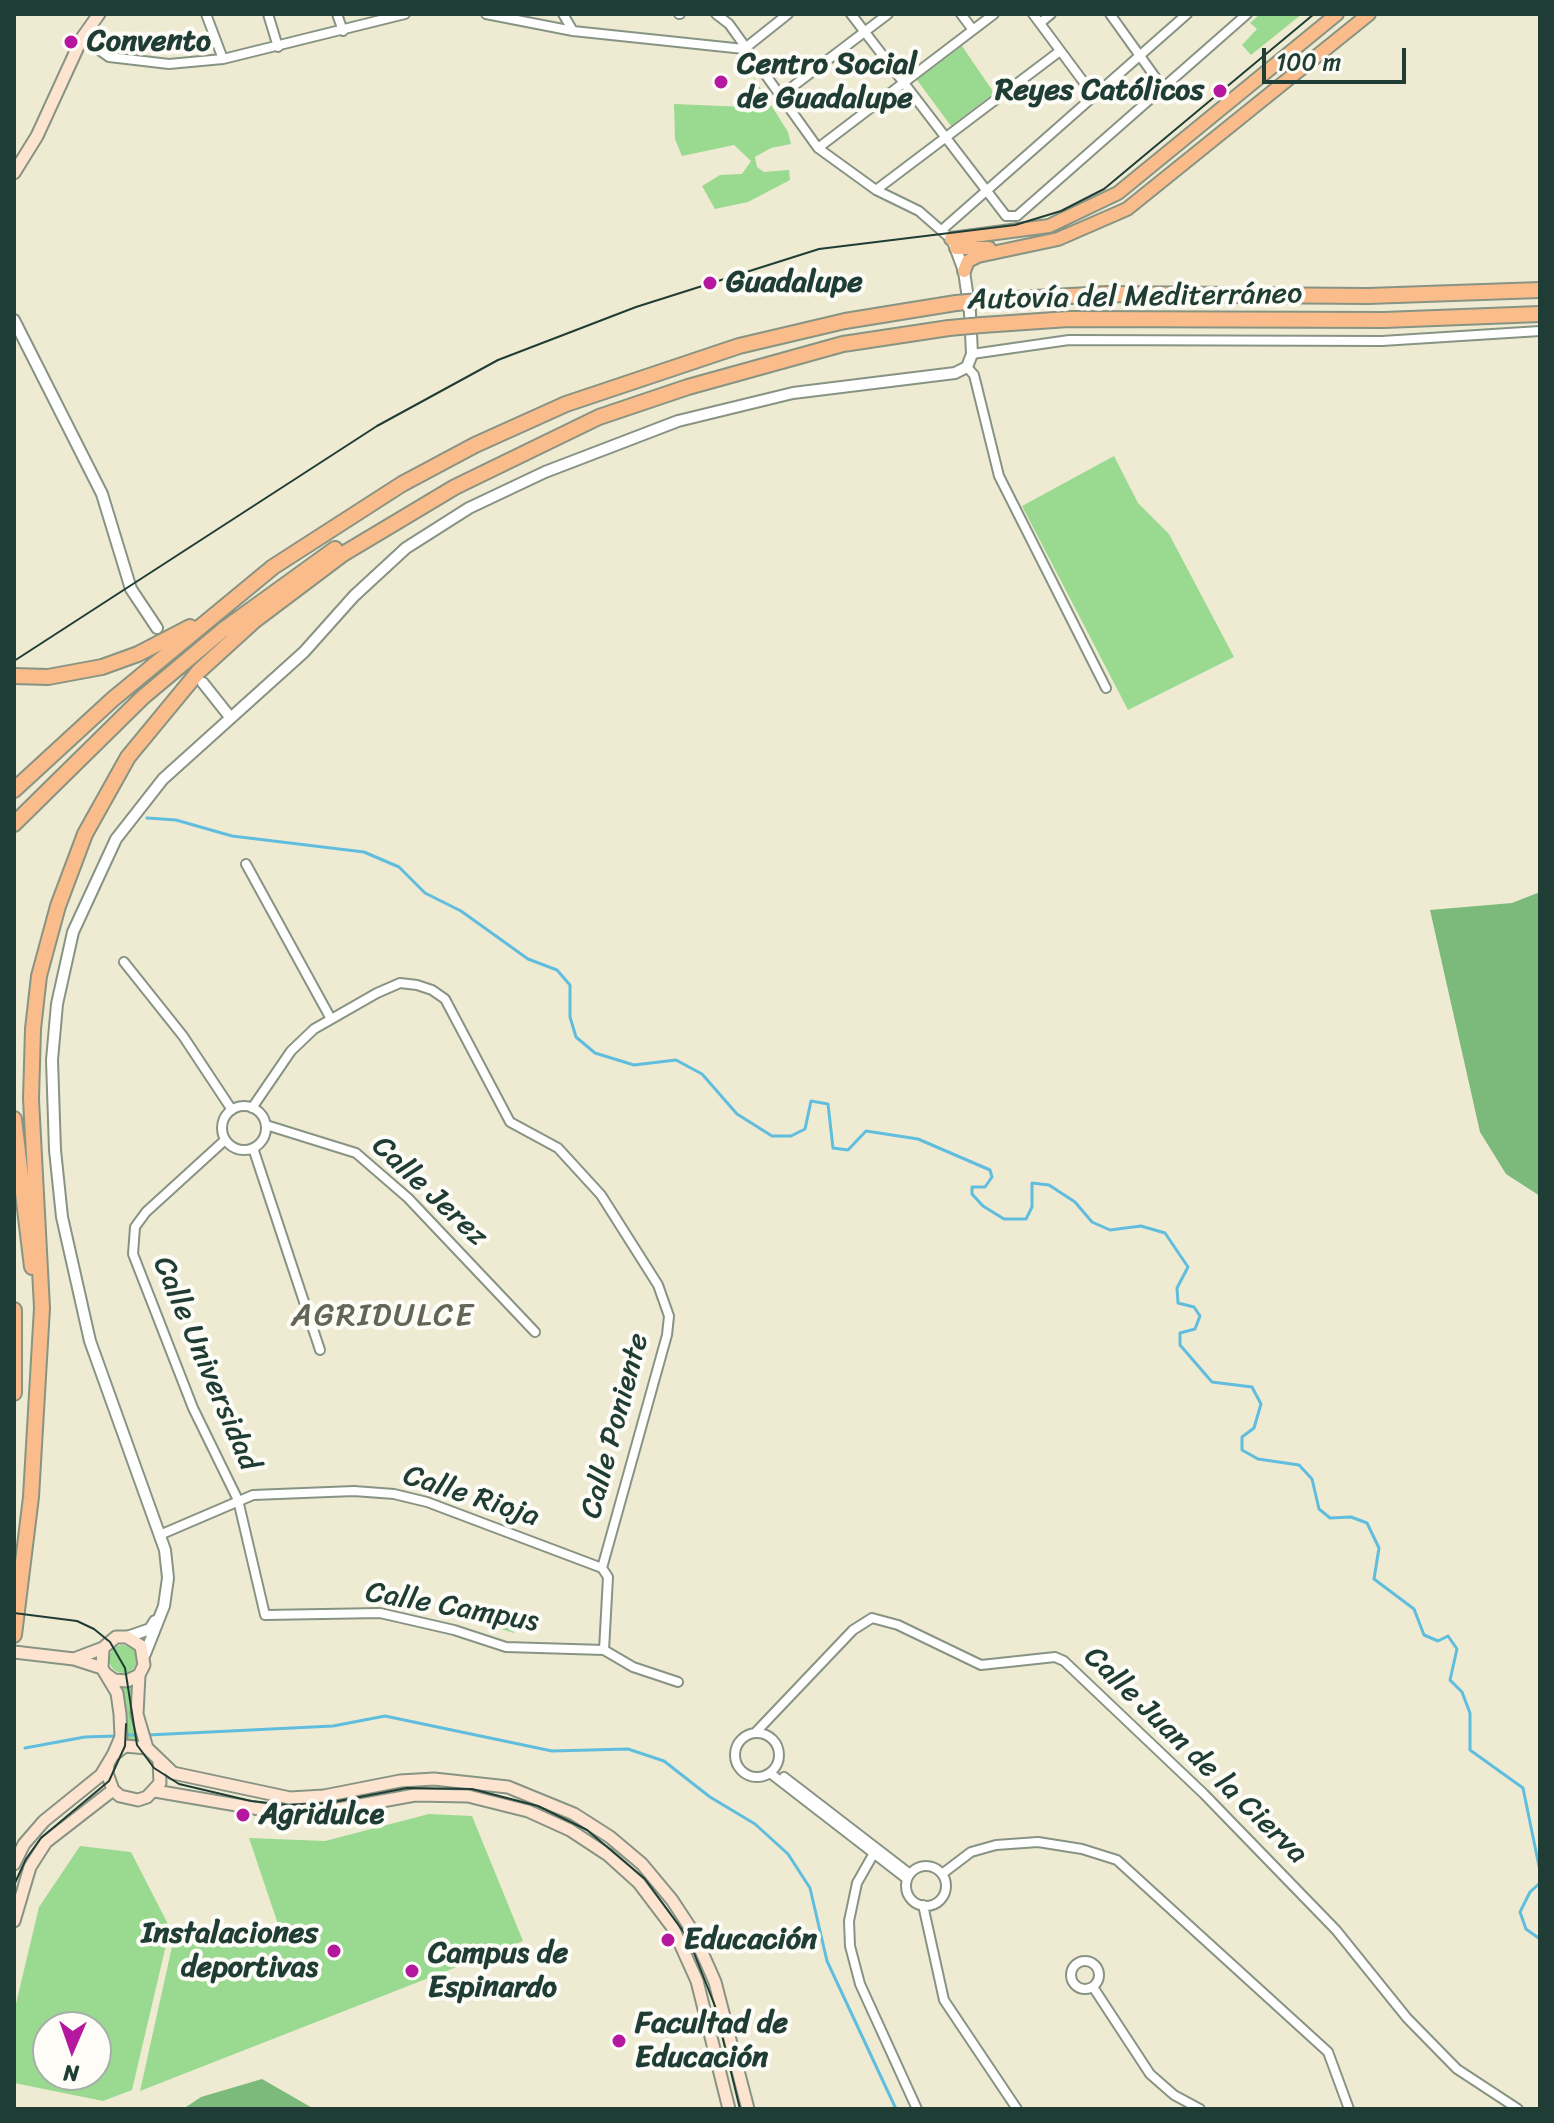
<!DOCTYPE html>
<meta charset="utf-8">
<style>
body{margin:0}
#map{position:relative;width:1554px;height:2123px;overflow:hidden;background:#efebd3;font-family:Sriracha,sans-serif}
canvas{display:block}
.frame{position:absolute;inset:0;border:16px solid #1f3d34;pointer-events:none}
.north{position:absolute;left:32px;top:2011px;width:80px;height:80px;box-sizing:border-box;background:#fdfcf7;border:2px solid #a4b0a9;border-radius:50%;rotate:182deg;font-size:22px;font-weight:700;line-height:32px;text-align:center;color:#1f3d34}
.north::after{content:'';display:block;margin:auto;width:28px;height:36px;background:#b5179e;clip-path:polygon(50% 0,100% 100%,50% 72%,0 100%)}
.scale{position:absolute;left:1262px;top:48px;width:144px;height:36px;box-sizing:border-box;border:4px solid #1f3d34;border-top:0;padding-left:10px;font-size:24px;line-height:28px;white-space:nowrap;color:#1f3d34;-webkit-text-stroke:6px #fdfcf7;paint-order:stroke}
</style>
<div id="map">
<canvas width="1554" height="2123"></canvas>
<div class="frame"></div>
<div class="north">N</div>
<div class="scale">100 m</div>
</div>
<script>
const g = document.querySelector('canvas').getContext('2d');
g.lineJoin = 'round';
function fillPath(path, color) { g.fillStyle = color; g.fill(path, 'evenodd'); }
const poly = rows => new Path2D(rows.map(r => 'M' + r).join(''));
function trace(path, color, width, dash) { g.strokeStyle = color; g.lineWidth = width; g.lineCap = dash ? 'butt' : 'round'; g.setLineDash(dash || []); g.stroke(path); }
function drawText(font, color, halo, rows, align = 'center') {
  g.font = font + ' Sriracha,sans-serif'; g.lineWidth = 8; g.setLineDash([]); g.textBaseline = 'middle'; g.strokeStyle = halo; g.fillStyle = color; for (const [text, x, y, turn = 0] of rows) {
    g.save(); g.translate(x, y); g.rotate((+turn || 0) * Math.PI / 180); g.textAlign = isNaN(turn) ? turn : align; if (halo) g.strokeText(text, 0, 0); g.fillText(text, 0, 0); g.restore();
  }
}
const green = poly([
 [1260,14,1302,14,1251,55,1242,45,1257,29,1250,23],
 [962,46,994,93,951,126,917,80],
 [754,78,788,132,791,144,771,148,755,157,757,167,764,172,789,170,790,180,748,202,715,209,702,186,720,175,742,174,751,161,734,145,682,156,675,139,674,104,747,107],
 [1114,456,1138,503,1169,534,1234,657,1128,710,1022,506],
 [485,1610,518,1620,514,1633,482,1623],
 '109 1659a14 14 0 1 1 28 0a14 14 0 1 1-28 0Z',
 [132,1685,139,1742,122,1743,120,1686],
 [429,1814,472,1816,523,1941,140,2091,177,1924,263,1947,283,1939,249,1838,325,1841],
 [80,1846,131,1852,170,1928,132,2090,103,2101,14,2083,14,2012,39,1907],
 [48,2027,96,2027,96,2075,48,2075]
]);
const forest = poly([
 [1540,892,1540,1196,1506,1174,1480,1132,1430,910,1512,903],
 [262,2079,314,2109,183,2109,201,2097]
]);
const stream = poly([
 [147,818,176,820,232,836,364,852,399,867,425,893,461,911,528,959,557,970,570,985,570,1017,576,1037,595,1053,634,1065,676,1060,702,1074,737,1114,772,1136,791,1136,805,1129,811,1101,828,1104,833,1148,848,1150,866,1131,918,1139,990,1170,992,1177,985,1187,972,1187,972,1194,983,1206,1004,1219,1026,1219,1032,1207,1032,1183,1049,1185,1075,1202,1092,1222,1110,1230,1141,1226,1165,1233,1188,1267,1177,1288,1178,1303,1194,1307,1200,1316,1195,1329,1180,1333,1180,1345,1212,1382,1252,1387,1261,1404,1254,1428,1242,1437,1242,1450,1258,1459,1299,1465,1312,1479,1319,1509,1330,1518,1351,1517,1367,1523,1379,1548,1374,1579,1414,1609,1424,1635,1438,1641,1448,1636,1457,1649,1450,1680,1462,1692,1470,1713,1470,1750,1523,1788,1540,1871],
 [124,1735,140,1735],
 [148,1735,333,1726,385,1716,552,1751,628,1749,664,1761,710,1797,755,1824,788,1854,810,1888,827,1961,896,2109],
 [25,1748,85,1737,116,1736],
 [1540,1883,1530,1892,1520,1912,1526,1929,1540,1939]
]);
const minor = poly([
 [206,14,223,59],
 [268,14,278,47],
 [337,14,343,31],
 [486,14,573,31,744,49],
 [563,14,573,31],
 [679,14,680,14],
 [716,14,729,24,818,148,876,190,919,211,951,239],
 [851,14,1006,216,1017,216,1247,14],
 [961,14,973,30],
 [1033,14,1094,96],
 [1110,14,1163,88],
 [1040,23,1051,14],
 [82,38,109,57,169,64,223,59,405,14],
 [744,49,788,14],
 [779,97,888,14],
 [818,148,994,14],
 [876,190,1060,51],
 [943,229,1187,14],
 [972,354,1069,340,1382,341,1540,331],
 [967,367,974,375,999,476,1106,688],
 [246,864,331,1019],
 [124,962,183,1036,232,1110],
 '222 1128a22 22 0 1 1 44 0a22 22 0 1 1-44 0Z',
 [252,1108,291,1051,314,1029,377,993,400,983,417,985,432,990,445,999,510,1122,558,1148,601,1195,658,1285,669,1316,667,1335,602,1568],
 [266,1125,356,1153,408,1198,535,1332],
 [225,1140,146,1212,135,1227,133,1254,193,1408,238,1500,265,1615,380,1613,454,1630,506,1647,604,1650,633,1667,678,1682],
 [253,1148,320,1350],
 [162,1534,253,1495,354,1491,394,1494,427,1502,602,1568,608,1577,604,1650],
 '735 1755a22 22 0 1 1 44 0a22 22 0 1 1-44 0Z',
 [755,1733,853,1630,872,1618,898,1625,981,1665,1055,1657,1064,1661,1204,1794,1336,1930,1407,2018,1457,2069,1518,2109],
 [770,1773,907,1879],
 [784,1777,910,1874],
 [874,1853,857,1883,849,1921,850,1946,860,1984,917,2109],
 '906 1886a20 20 0 1 1 40 0a20 20 0 1 1-40 0Z',
 [942,1874,971,1852,996,1845,1038,1842,1082,1849,1117,1860,1328,2052,1349,2109],
 [923,1905,944,2000,1017,2109],
 '1071 1975a14 14 0 1 1 28 0a14 14 0 1 1-28 0Z',
 [1093,1987,1150,2074,1174,2095,1200,2109]
]);
const tertiary = poly([
 [14,320,102,494,131,589,157,628],
 [203,683,230,717],
 [127,1637,150,1629,155,1621],
 [145,1654,164,1606,168,1578,165,1550,90,1341,62,1217,55,1150,52,1060,57,1004,73,932,116,839,163,779,304,652,354,596,406,548,469,508,545,472,678,421,793,393,955,373,967,367,972,354,970,313,964,271,954,244]
]);
const secondary = poly([
 [14,173,37,136,82,38,99,14],
 [103,1648,102,1668,117,1693,120,1714,121,1737,114,1753],
 [14,1652,74,1659,102,1668],
 [74,1659,103,1648,116,1637,127,1637,141,1646,144,1665,139,1675,137,1714,147,1748],
 [106,1674,114,1680,127,1681,139,1675],
 [108,1764,107,1773,113,1790,120,1796,138,1800,147,1797,160,1783,159,1760],
 [155,1791,289,1814,327,1811,415,1795,468,1796,528,1811,570,1830,608,1855,639,1883,673,1928,697,1981,729,2109],
 [14,1864,24,1844,44,1821,101,1775,113,1755,125,1746,147,1748,173,1773,290,1798,324,1796,400,1781,434,1779,508,1787,574,1814,610,1837,642,1864,672,1900,693,1932,715,1982,748,2109],
 [14,1921,30,1867,46,1842,113,1790]
]);
const primary = poly([
 [951,239,1049,226,1118,193,1337,14],
 [956,248,989,248],
 [964,271,968,261,978,256,1058,239,1127,209,1369,14]
]);
const motorway = poly([
 [979,301,1107,294,1368,296,1540,290],
 [982,325,1069,319,1384,320,1540,314],
 [14,676,48,677,102,667,138,654,190,627],
 [14,790,113,699,273,567,402,484,475,445,566,404,739,346,845,321,956,303],
 [14,824,143,697,223,630,335,549],
 [14,1119,32,1267],
 [14,1310,14,1393],
 [14,1635,31,1497,42,1308,31,1099,33,1029,39,976,58,906,85,834,128,757,199,671,254,621,343,554,455,487,599,417,688,387,843,344,949,328]
]);
const tram = poly([
 [14,661,377,426,498,360,636,307,819,249,1015,225,1061,211,1104,189,1314,14],
 [14,1613,77,1621,94,1629,110,1642,125,1668,137,1745,154,1768,179,1784,251,1801,287,1805,328,1803,407,1788,472,1789,538,1806,587,1830,645,1879,688,1938,715,2006,740,2109],
 [14,1885,26,1859,41,1838,109,1781,125,1746,126,1724]
]);
const motorwayBridge = poly([
 [956,303,979,301],
 [949,328,982,325]
]);
const markers = [
 [71,42,8,"#b5179e"],
 [721,82,8,"#b5179e"],
 [1220,91,8,"#b5179e"],
 [710,283,8,"#b5179e"],
 [243,1815,8,"#b5179e"],
 [668,1940,8,"#b5179e"],
 [334,1951,8,"#b5179e"],
 [412,1971,8,"#b5179e"],
 [619,2041,8,"#b5179e"]
];
const poiNames = [
 ["Convento",87,42],
 ["Centro Social",737,65],
 ["de Guadalupe",737,99],
 ["Reyes Católicos",1204,91,"right"],
 ["Guadalupe",726,283],
 ["Agridulce",259,1815],
 ["Instalaciones",318,1934,"right"],
 ["deportivas",318,1968,"right"],
 ["Educación",684,1940],
 ["Campus de",428,1954],
 ["Espinardo",428,1988],
 ["Facultad de",635,2024],
 ["Educación",635,2058]
];
const streetNames = [
 ["Autovía del Mediterráneo",1135,298,-1],
 ["Calle Jerez",429,1192,43],
 ["Calle Universidad",205,1364,67],
 ["Calle Poniente",616,1426,-75],
 ["Calle Rioja",471,1497,18],
 ["Calle Campus",452,1608,10],
 ["Calle Juan de la Cierva",1195,1756,44]
];
const neighbourhoodNames = [
 ["AGRIDULCE",383,1317]
];
fillPath(green, '#9ada90');
fillPath(forest, '#7bba7a');
trace(stream, '#60bdde', 3);
trace(minor, '#879484', 12);
trace(tertiary, '#879484', 14);
trace(secondary, '#879484', 15);
trace(primary, '#879484', 16);
trace(motorway, '#879484', 18);
trace(minor, '#fff', 8);
trace(tertiary, '#fff', 10);
trace(secondary, '#fde4d0', 11);
trace(primary, '#f9bc8a', 12);
trace(motorway, '#f9bc8a', 14);
trace(tram, '#1f3d34', 2);
trace(motorwayBridge, '#879484', 18, []);
trace(motorwayBridge, '#f9bc8a', 14);
for (const [x, y, r, color] of markers) { const dot = new Path2D(); dot.arc(x, y, r, 0, 2 * Math.PI); g.fillStyle = color; g.fill(dot); trace(dot, '#fdfcf7', 3); }
drawText('bold 30px', '#1f3d34', '#fdfcf7', poiNames, 'left');
drawText('30px', '#1f3d34', '#fdfcf7', streetNames);
g.letterSpacing = '2px';
drawText('32px', '#626656', '#fdfcf7', neighbourhoodNames);
g.letterSpacing = '0px';
</script>
